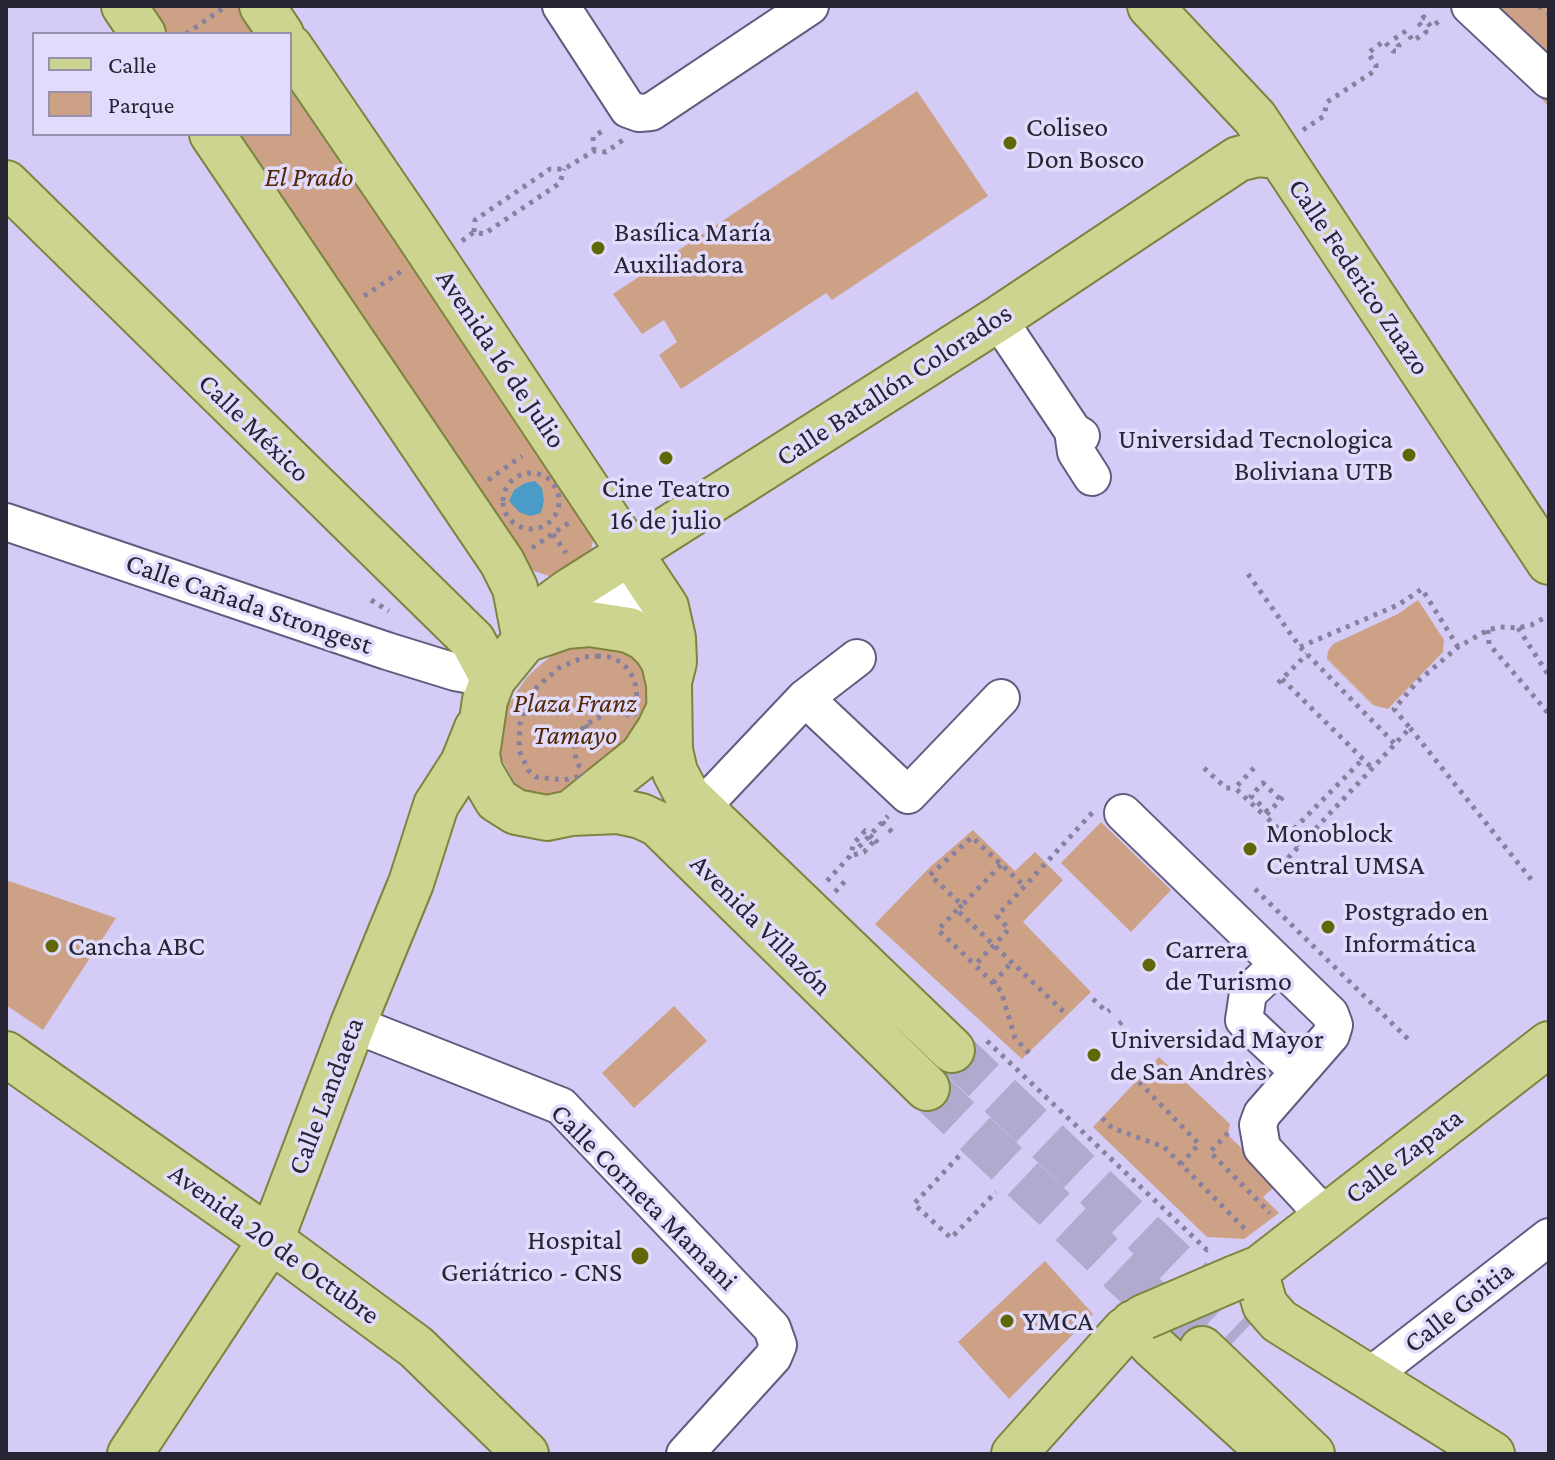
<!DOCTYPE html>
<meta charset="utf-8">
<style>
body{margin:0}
#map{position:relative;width:1555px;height:1460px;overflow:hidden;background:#d4ccf6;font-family:"Crimson Pro",serif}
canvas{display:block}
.frame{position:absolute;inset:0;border:8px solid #272433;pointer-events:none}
.legend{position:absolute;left:32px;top:32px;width:260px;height:104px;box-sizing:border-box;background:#e1dbfc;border:2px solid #9792ac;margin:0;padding:10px 14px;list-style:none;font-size:24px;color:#272433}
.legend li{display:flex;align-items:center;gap:16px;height:40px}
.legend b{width:40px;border:2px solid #9792ac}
</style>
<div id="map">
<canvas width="1555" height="1460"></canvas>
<div class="frame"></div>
<ul class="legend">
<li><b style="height:10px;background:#cdd48f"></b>Calle</li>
<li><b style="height:22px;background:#cca186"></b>Parque</li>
</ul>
</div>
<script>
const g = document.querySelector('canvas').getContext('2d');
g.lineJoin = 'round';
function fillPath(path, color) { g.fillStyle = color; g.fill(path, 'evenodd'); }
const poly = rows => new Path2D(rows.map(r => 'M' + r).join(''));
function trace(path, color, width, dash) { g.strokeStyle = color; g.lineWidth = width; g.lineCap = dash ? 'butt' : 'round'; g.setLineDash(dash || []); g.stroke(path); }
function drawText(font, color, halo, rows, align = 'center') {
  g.font = font + ' "Crimson Pro",serif'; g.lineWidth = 7; g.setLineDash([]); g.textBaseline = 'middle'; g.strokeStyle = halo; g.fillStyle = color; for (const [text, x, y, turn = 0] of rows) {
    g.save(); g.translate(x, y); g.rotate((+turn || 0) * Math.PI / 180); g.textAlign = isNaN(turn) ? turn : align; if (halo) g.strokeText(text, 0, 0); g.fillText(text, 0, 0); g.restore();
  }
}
const green = poly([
 [144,6,242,6,261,34,163,34],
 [1456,6,1549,6,1549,107,1500,52],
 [290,77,594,537,589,557,552,577,534,571,523,563,232,134,290,134],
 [917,91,988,196,832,300,826,293,681,389,659,355,677,342,664,320,642,334,613,294],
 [1418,600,1444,640,1443,652,1388,709,1373,705,1327,659,1328,651,1333,644,1398,614],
 [585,643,631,651,647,674,648,713,641,733,561,795,543,795,527,791,515,783,501,758,502,724,508,705,527,677,540,665,554,654],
 [1101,822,1171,890,1131,932,1061,863],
 [973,830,1015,871,1035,852,1063,880,1023,922,1091,992,1022,1059,875,924,929,868],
 [9,881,116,918,43,1030,6,1005,6,885],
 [674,1006,707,1041,634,1108,602,1073],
 [1159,1057,1230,1124,1228,1135,1278,1184,1263,1197,1279,1213,1244,1239,1207,1237,1093,1127],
 [1045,1261,1093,1314,1009,1399,958,1342]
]);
const water = poly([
 [535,481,542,488,544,501,541,513,530,516,519,512,509,501,514,490,525,483]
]);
const majorTunnel = poly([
 [952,1050,1245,1330],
 [927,1088,1202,1349]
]);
const path = poly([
 [1539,6,1549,14],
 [186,34,222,9],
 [1303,130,1324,116,1327,102,1376,70,1376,65,1368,53,1384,41,1393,51,1398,51,1399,46,1394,39,1406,31,1413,41,1426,32,1418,22,1424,17,1431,27,1442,19],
 [594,151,593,137,604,130],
 [474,232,475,220,550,169,564,169,594,151,606,152,623,140],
 [462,241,474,232,484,234,560,183,564,169],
 [364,296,402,271],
 '503 501a28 28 0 1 1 56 0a28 28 0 1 1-56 0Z',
 [488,480,522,456],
 [553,534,566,553],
 [532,548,570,522],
 [1248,574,1300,647,1395,744],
 [371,600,389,611],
 [1518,628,1549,676],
 [1488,630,1489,644,1549,714],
 [1300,647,1398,605,1422,589,1458,647],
 [597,656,609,657,621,662,629,670,635,682,637,697,634,717,619,712,607,713,585,725,578,736,575,748,576,761,585,775,564,780,536,777,528,770,519,750,520,724,529,697,538,686,559,668,584,657,597,656],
 [1282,679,1372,768],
 [1278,683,1307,654],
 [585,725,605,743],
 [1410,728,1534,883],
 [1204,768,1226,788,1235,788],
 [1254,768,1235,788,1265,816],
 [1283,797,1265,816,1298,847],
 [1268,812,1251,796,1263,783,1280,799],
 [882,822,894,834],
 [1287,836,1363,759],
 [875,840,881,846],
 [859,847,888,816],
 [1288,858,1410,728,1394,709,1417,682,1458,647,1488,630,1500,627,1518,628,1531,625,1544,618],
 [1001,865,962,905,930,875,972,837,1024,886],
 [827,881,850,856,854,843,865,831,875,840,864,852,850,856],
 [1255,889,1409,1040],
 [835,892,848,878],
 [962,905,957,910,1065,1013],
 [957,910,938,930,975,965],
 [993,983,1012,962],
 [1093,999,1107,1012,1110,1010],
 [1119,1024,1122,1022],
 [987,1041,1207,1250,1210,1249],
 [1029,1053,1015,1038,1001,991,975,965,1009,929,997,916,1093,812],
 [1139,1082,1199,1144,1181,1164],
 [1102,1118,1112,1128,1164,1147,1246,1230,1249,1228],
 [1228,1133,1210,1152,1270,1213],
 [959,1156,914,1204,951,1238,996,1192]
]);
const minor = poly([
 [561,6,628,109,639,113,651,112,810,6],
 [1470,6,1549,80],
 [998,319,1073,431,1081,436],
 [1073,431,1076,452,1092,477],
 [6,522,387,651,455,672,493,679],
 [619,583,623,583,639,614,611,607,592,607,590,605,619,583],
 [805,698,908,795,1001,698],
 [701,808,805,698,857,658],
 [1123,813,1330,1014,1334,1025,1331,1035,1262,1114,1258,1125,1262,1148,1325,1216],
 [1278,965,1248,993,1244,1020,1298,1071],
 [353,1024,561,1106,772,1328,778,1345,773,1357,685,1454],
 [1370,1376,1549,1237]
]);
const major = poly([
 [124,6,143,34],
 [262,6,281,34],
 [1150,6,1255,118,1549,562],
 [290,47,413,227,666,607,673,638,674,662,670,678],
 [212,134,502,562,515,588,525,640],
 [6,183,473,641,493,679],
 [526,638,538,614,568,592,998,319,1238,159,1258,154,1279,156],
 [669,709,659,730,642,756,571,813,547,818,516,812,497,800,480,771,477,754,485,700,493,679,525,640,566,626,590,624,629,630,645,638,656,649,664,662,669,684,670,750,675,772,687,795,952,1050],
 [571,813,618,811,641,816,658,824,927,1088],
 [6,1054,271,1240,416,1347,526,1454],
 [1260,1268,1258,1281,1265,1305,1279,1321,1492,1454],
 [1235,1278,1260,1268,1549,1044],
 [1133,1323,1153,1346,1272,1454],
 [1202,1349,1312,1454],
 [130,1454,271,1240,353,1024,411,883,436,805,463,763,477,728],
 [1014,1454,1125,1330,1144,1317]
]);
const majorBridge = poly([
 [1144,1317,1235,1278]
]);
const markers = [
 [1010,143,8,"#606707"],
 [598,248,8,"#606707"],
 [1409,455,8,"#606707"],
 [666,458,8,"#606707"],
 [1250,849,8,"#606707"],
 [1328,927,8,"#606707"],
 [52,946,8,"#606707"],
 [1149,965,8,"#606707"],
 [1094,1055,8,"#606707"],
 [640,1256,10,"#606707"],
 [1007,1321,8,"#606707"]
];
const poiNames = [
 ["Coliseo",1026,127],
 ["Don Bosco",1026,159],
 ["Basílica María",614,232],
 ["Auxiliadora",614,264],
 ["Universidad Tecnologica",1393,439,"right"],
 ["Boliviana UTB",1393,471,"right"],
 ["Cine Teatro",666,488,"center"],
 ["16 de julio",666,520,"center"],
 ["Monoblock",1266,833],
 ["Central UMSA",1266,865],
 ["Postgrado en",1344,911],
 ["Informática",1344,943],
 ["Cancha ABC",68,946],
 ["Carrera",1165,949],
 ["de Turismo",1165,981],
 ["Universidad Mayor",1110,1039],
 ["de San Andrès",1110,1071],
 ["Hospital",622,1240,"right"],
 ["Geriátrico - CNS",622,1272,"right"],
 ["YMCA",1023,1321]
];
const parkNames = [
 ["El Prado",309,177],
 ["Plaza Franz",575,703],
 ["Tamayo",575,735]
];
const streetNames = [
 ["Calle Federico Zuazo",1359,277,56],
 ["Avenida 16 de Julio",501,359,56],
 ["Calle Batallón Colorados",894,385,-33],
 ["Calle México",254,428,44],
 ["Calle Cañada Strongest",249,604,19],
 ["Avenida Villazón",761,925,45],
 ["Calle Landaeta",326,1096,-69],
 ["Calle Zapata",1404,1156,-37],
 ["Calle Corneta Mamani",644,1197,45],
 ["Avenida 20 de Octubre",274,1244,36],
 ["Calle Goitia",1459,1307,-38]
];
fillPath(green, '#cca186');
fillPath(water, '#4a9cc7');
trace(majorTunnel, '#b1aacf', 44, [44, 22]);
trace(minor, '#635b7f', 40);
trace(major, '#7d843f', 48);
trace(path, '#87819f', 5, [4, 6]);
trace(minor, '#fff', 36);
trace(major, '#cdd48f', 44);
trace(majorBridge, '#7d843f', 48, []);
trace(majorBridge, '#cdd48f', 44);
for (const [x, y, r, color] of markers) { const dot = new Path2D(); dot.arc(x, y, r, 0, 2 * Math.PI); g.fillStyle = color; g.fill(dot); trace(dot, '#e1dbfc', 3); }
drawText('28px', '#272433', '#e1dbfc', poiNames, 'left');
drawText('italic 28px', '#532703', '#e1dbfc', parkNames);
drawText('28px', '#272433', '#e1dbfc', streetNames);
</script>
